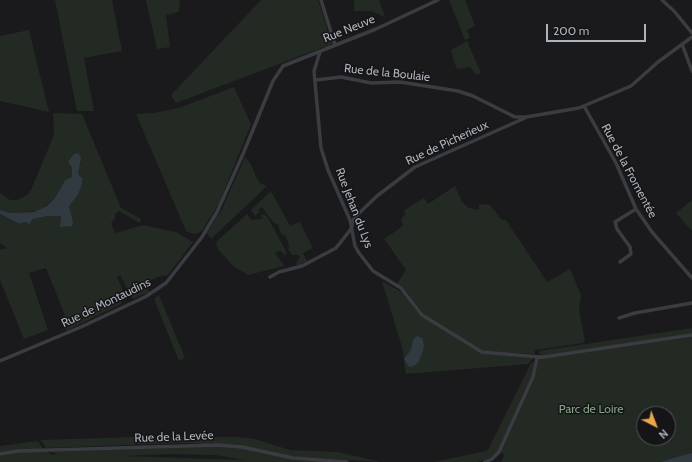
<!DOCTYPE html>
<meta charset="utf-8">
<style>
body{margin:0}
#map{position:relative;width:692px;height:462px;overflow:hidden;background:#1a1a1c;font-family:Cabin,sans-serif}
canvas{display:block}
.north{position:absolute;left:636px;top:406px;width:40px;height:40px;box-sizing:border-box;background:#151517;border:1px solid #525459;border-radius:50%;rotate:138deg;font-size:11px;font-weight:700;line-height:16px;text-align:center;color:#adb2bb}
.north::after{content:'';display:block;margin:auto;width:14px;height:18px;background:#e8a646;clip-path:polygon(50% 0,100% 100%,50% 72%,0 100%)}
.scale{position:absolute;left:546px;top:24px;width:100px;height:18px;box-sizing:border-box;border:2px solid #adb2bb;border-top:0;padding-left:5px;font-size:12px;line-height:14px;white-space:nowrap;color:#adb2bb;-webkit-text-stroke:3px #151517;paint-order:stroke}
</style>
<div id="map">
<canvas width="692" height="462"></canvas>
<div class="north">N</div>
<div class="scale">200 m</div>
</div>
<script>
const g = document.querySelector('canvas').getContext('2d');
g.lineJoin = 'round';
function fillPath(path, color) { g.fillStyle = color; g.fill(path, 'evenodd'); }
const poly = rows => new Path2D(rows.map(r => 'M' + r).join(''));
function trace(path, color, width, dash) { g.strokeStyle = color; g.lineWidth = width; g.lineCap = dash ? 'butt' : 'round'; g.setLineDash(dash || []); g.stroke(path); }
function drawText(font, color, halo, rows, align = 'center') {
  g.font = font + ' Cabin,sans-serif'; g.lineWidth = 3; g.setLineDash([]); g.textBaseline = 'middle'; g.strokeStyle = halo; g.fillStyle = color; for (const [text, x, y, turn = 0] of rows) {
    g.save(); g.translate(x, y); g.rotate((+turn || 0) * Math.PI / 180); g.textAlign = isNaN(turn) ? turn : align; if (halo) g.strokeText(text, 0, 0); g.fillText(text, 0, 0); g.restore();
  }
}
const green = poly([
 [55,0,112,0,122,51,84,58,94,111,77,111],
 [146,0,180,0,179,12,166,15,170,47,157,49],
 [261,0,318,0,332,44,176,103,171,95],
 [354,0,379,0,385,17,371,11,354,11],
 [449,0,465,0,475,26,467,30,470,38,465,40],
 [29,30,34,51,49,112,0,101,0,36],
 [467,41,481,73,476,75,470,67,457,69,454,62,451,50],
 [234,87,251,124,219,203,202,231,196,234,190,233,186,231,136,114,154,113,179,108],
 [53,113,82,114,121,208,141,219,140,223,119,211,115,214,115,219,111,223,115,233,140,226,147,226,176,232,193,242,168,275,157,277,146,283,149,292,133,299,120,275,117,277,123,291,121,304,66,331,65,329,68,327,63,317,65,315,46,268,29,273,48,330,24,339,0,280,0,250,7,248,0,243,0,214,20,224,25,222,29,223,33,219,48,216,61,216,61,222,72,218,70,214,69,206,78,195,81,186,82,178,78,174,78,170,81,162,68,162,72,168,72,177,65,180,55,198,40,211,10,213,0,210,0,193,10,200,17,200,26,196,31,190,54,135],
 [245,157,251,164,256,177,260,183,267,186,211,239,207,233,222,209],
 [455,186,462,202,469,208,479,210,479,205,484,204,490,205,502,220,506,220,547,282,570,269,581,295,579,310,585,341,583,343,535,350,535,354,484,351,425,316,402,286,397,284,406,270,384,239,403,226,401,219,406,214,403,211,424,198,428,204],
 [271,191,290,226,300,222,313,248,303,253,307,261,297,266,296,262,300,257,299,255,292,255,288,249,289,245,286,237,280,232,278,224,274,223,269,217,262,207,258,210,260,212,255,216,251,210],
 [692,200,692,231,676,213],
 [247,214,251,220,262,219,261,215,264,214,268,218,287,253,285,255,281,251,275,252,284,266,248,275,233,266,218,249,216,242],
 [382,281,403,293,421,316,482,353,534,358,528,364,406,374,402,347],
 [159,295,185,358,179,361,154,299],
 [692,328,692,334,540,356,539,351],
 [692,337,692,462,501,462,504,455,501,452,532,384,538,361,542,359],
 [644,414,668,414,668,438,644,438],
 [534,362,532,375,499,449,491,458,478,462,434,462,486,451,489,448,531,363],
 [134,437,238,437,255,439,290,450,338,452,381,462,296,457,234,445,180,443,46,448,41,440],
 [38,441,43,449,0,454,0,446],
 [218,446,241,448,297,460,343,462,0,462,0,456,19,452,47,452,53,455,57,454,52,452],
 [169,454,215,455,245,460,121,456]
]);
const water = poly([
 [78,153,81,158,78,174,82,178,82,184,78,195,69,206,73,222,72,226,60,227,61,216,48,216,33,219,29,224,25,222,20,224,0,214,0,210,10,213,34,212,47,206,55,198,65,180,72,177,72,168,68,162,74,154],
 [417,336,422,338,424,345,423,351,418,363,414,366,409,367,404,359,411,350,413,340],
 [692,453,692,462,661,462,670,459]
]);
const minor = poly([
 [321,0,335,45],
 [662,0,674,11,692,33],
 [682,44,692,71],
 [320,52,314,71,321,148,328,170,350,220,355,246,359,253,373,271,401,288,422,315,482,352,540,357],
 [316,80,341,77,371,83,400,82,458,91,473,96,515,117,526,117,579,108,631,86,658,62,692,37],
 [584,106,616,163,636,209,652,232,692,278],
 [620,262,631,254,630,247,617,229,615,222,636,209],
 [270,277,279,272,302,266,336,248,351,229,354,218,377,196,415,167,525,118],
 [619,318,635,313,692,303],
 [0,361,81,327,145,297,166,283,202,237,217,212,243,154,273,81,283,66,376,29,438,0],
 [0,454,18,451,218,445,242,447,293,458,347,462],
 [485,462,492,459,499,452,533,377,537,358,692,335]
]);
const streetNames = [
 ["Rue Neuve",349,29,-22],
 ["Rue de la Boulaie",387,73,6],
 ["Rue de Picherieux",447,143,-25],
 ["Rue de la Fromentée",629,171,62],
 ["Rue Jehan du Lys",354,208,69],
 ["Rue de Montaudins",106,303,-26],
 ["Rue de la Levée",174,437,-2]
];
const parkNames = [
 ["Parc de Loire",591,409]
];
fillPath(green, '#222a23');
fillPath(water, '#303a40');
trace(minor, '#3b3c41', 3.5);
drawText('12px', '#adb2bb', '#151517', streetNames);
drawText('12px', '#86a486', '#151517', parkNames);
</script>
